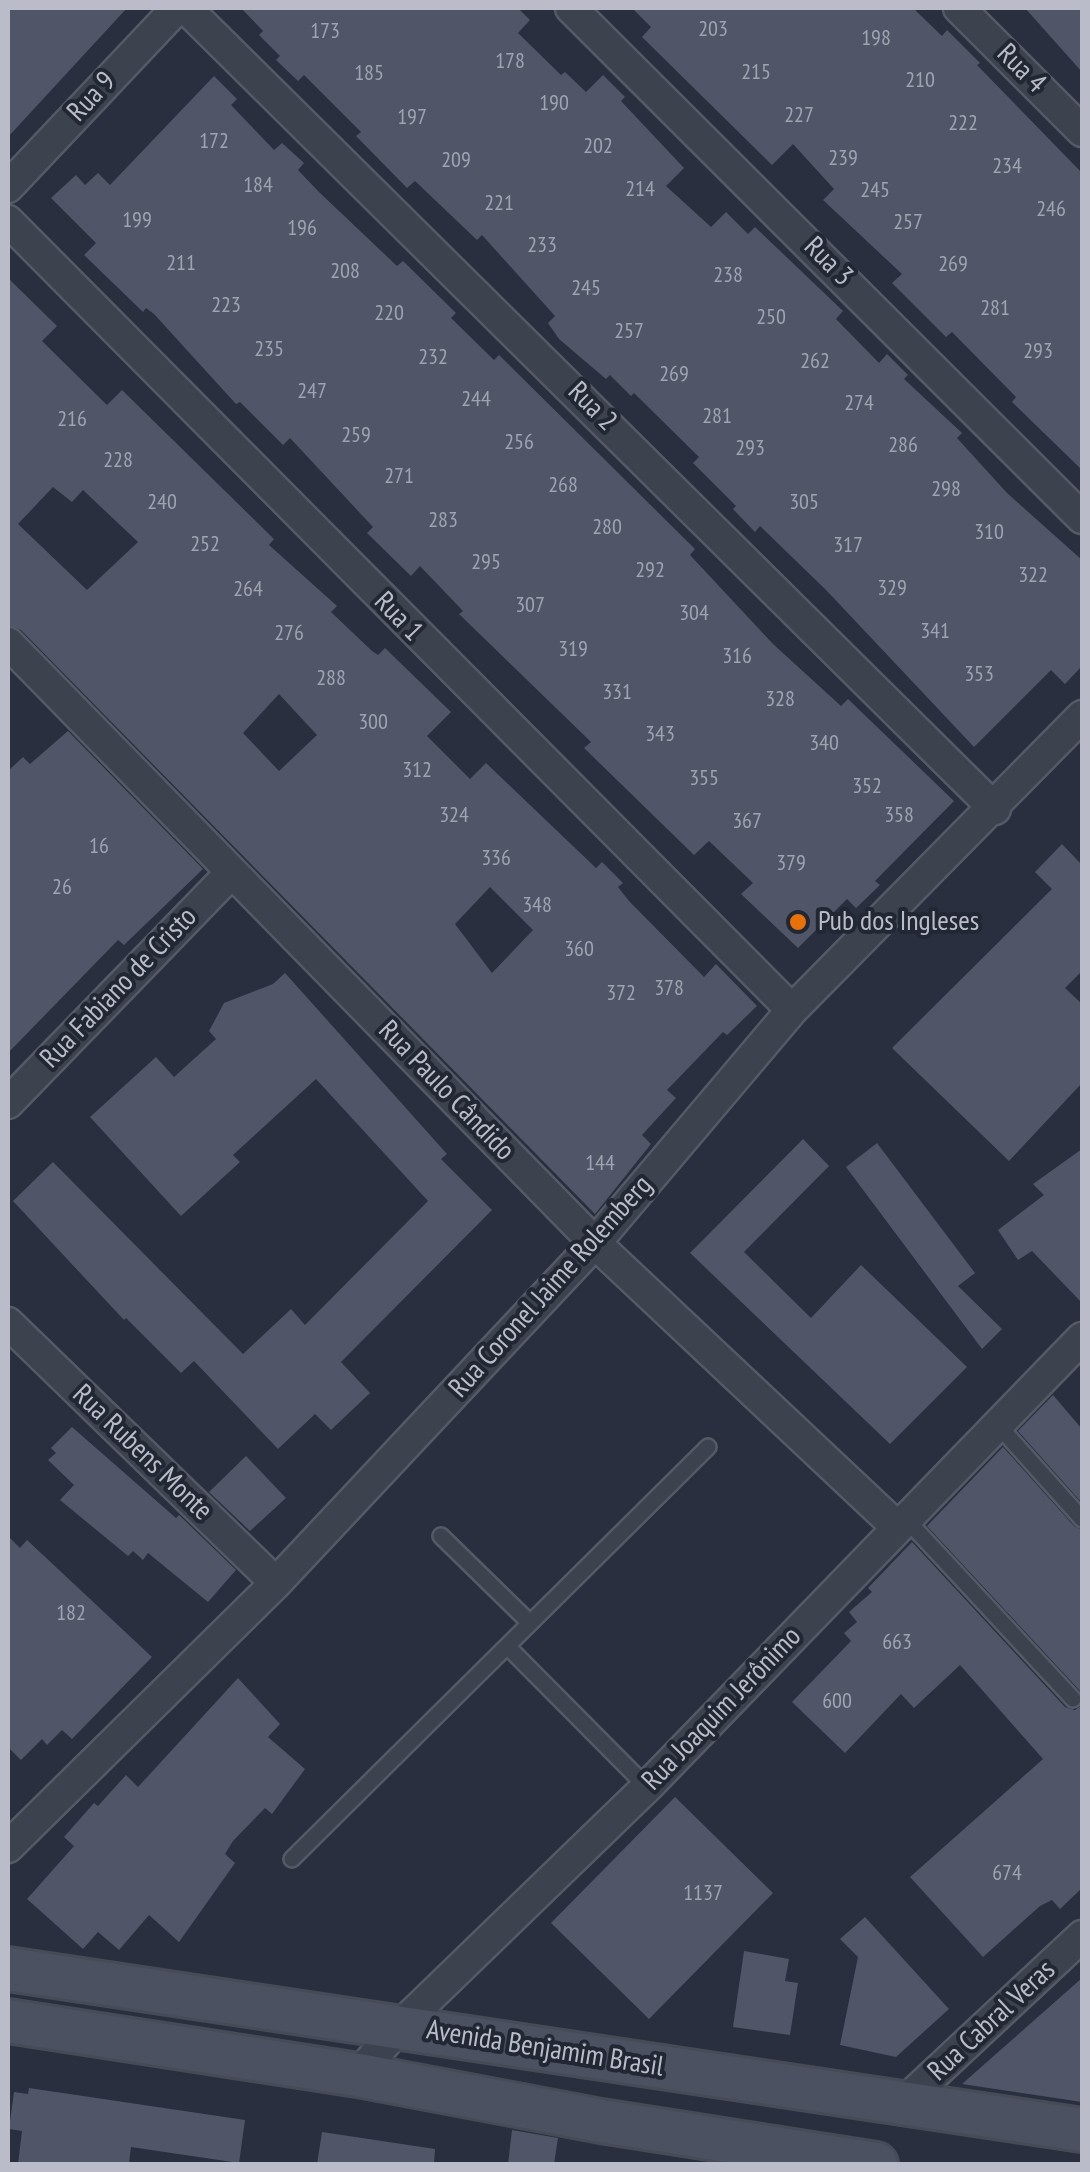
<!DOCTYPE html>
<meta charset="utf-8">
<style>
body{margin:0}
#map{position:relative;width:1090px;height:2172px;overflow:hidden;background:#292f3f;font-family:"PT Sans Narrow",sans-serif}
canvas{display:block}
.frame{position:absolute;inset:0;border:10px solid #babdc9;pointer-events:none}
</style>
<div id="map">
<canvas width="1090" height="2172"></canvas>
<div class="frame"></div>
</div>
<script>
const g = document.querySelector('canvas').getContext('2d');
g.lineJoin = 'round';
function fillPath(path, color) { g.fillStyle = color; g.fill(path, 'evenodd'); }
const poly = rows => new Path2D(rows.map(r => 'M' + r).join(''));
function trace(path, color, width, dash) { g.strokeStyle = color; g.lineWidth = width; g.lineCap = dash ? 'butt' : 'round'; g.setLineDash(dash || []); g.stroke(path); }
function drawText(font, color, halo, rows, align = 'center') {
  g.font = font + ' "PT Sans Narrow",sans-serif'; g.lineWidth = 8; g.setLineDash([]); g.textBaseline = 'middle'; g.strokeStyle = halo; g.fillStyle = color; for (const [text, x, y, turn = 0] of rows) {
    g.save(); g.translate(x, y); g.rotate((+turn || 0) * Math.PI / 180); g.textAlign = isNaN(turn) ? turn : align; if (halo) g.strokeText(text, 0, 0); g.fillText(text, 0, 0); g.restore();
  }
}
const building = poly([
 [8,8,127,8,8,137],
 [241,8,518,8,530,20,518,33,561,75,565,72,586,92,603,75,625,97,621,101,684,168,666,186,711,227,726,212,748,234,755,227,843,311,836,319,879,363,887,354,908,375,904,379,962,433,957,438,1007,493,1082,560,1082,666,1065,684,1051,670,974,747,827,591,760,526,755,532,733,509,736,506,693,463,699,457,634,393,631,396,610,375,606,379,559,339,548,323,555,316,482,235,477,240,415,181,407,188,356,136,361,132,304,75,298,81,276,60,280,56,259,35,263,31],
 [632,8,913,8,942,36,947,30,980,63,977,65,1082,173,1082,470,1012,402,1016,397,952,332,946,337,892,283,902,274,823,200,834,189,793,144,772,165,642,37,651,27],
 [1025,8,1082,8,1082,72],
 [214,76,237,99,231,105,274,150,282,143,304,163,298,170,319,192,397,266,403,261,456,313,451,318,494,360,499,355,695,549,690,555,773,644,841,706,848,699,954,801,875,881,880,885,856,908,847,899,798,948,741,894,753,883,709,841,694,855,584,748,591,742,459,614,463,611,420,566,411,576,367,533,373,527,290,438,283,445,240,402,236,404,154,314,146,308,143,312,84,255,96,243,51,198,76,175,85,185,98,173,110,185],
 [8,278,57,326,42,341,107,405,122,390,274,539,269,545,337,606,331,612,372,651,378,655,385,648,451,712,427,736,470,779,486,763,596,868,602,862,623,883,618,887,629,901,704,977,716,964,757,1006,727,1035,723,1032,667,1090,676,1098,642,1135,651,1144,595,1214,21,630,8,625],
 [53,487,72,502,83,490,138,542,87,590,18,524],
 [279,694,317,735,279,771,243,733],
 [490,887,533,930,492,973,455,924],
 [68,731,203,869,124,945,118,940,8,1053,8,771,23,757,30,764],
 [1062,844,1082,865,1082,971,1065,988,1082,1004,1082,1083,1009,1161,892,1048,1052,889,1035,872],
 [285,973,447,1154,441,1159,492,1210,341,1362,370,1393,331,1430,315,1414,278,1449,194,1361,181,1373,126,1318,124,1320,13,1201,53,1162,243,1354,291,1309,305,1325,428,1201,316,1079,233,1155,240,1162,181,1216,90,1117,156,1057,174,1077,216,1039,209,1031,224,1003,273,984],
 [803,1139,829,1166,744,1252,811,1318,861,1265,967,1367,890,1444,690,1253],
 [877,1143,975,1273,958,1286,1002,1329,982,1349,846,1167],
 [1082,1149,1082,1303,1032,1251,1018,1260,998,1230,1044,1195,1033,1184],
 [1053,1395,1082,1429,1082,1503,1018,1431],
 [72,1427,176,1518,179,1515,236,1570,208,1602,148,1553,143,1560,133,1551,128,1556,60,1500,74,1485,48,1460,56,1453,51,1448],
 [1003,1447,1074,1526,1082,1530,1082,1693,927,1526],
 [246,1456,286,1498,250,1531,209,1492],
 [8,1536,20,1548,27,1540,152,1657,72,1739,62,1730,47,1745,42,1739,21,1760,8,1747],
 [912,1542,1065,1707,1075,1710,1082,1705,1082,1888,1060,1909,1052,1900,1040,1906,983,1957,910,1877,1043,1759,960,1665,914,1708,901,1694,845,1753,792,1702,851,1641,844,1633,857,1622,849,1612,872,1592,868,1588],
 [238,1678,280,1724,268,1737,305,1769,272,1814,265,1808,233,1841,225,1854,235,1863,179,1942,149,1915,119,1950,98,1932,83,1949,27,1899,74,1846,64,1837,94,1803,98,1806,126,1775,138,1787],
 [675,1797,773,1893,649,2019,551,1923],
 [865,1917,949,2009,896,2057,840,2045,858,1957,840,1939],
 [744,1951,789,1959,785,1981,798,1983,790,2035,733,2027],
 [1082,1978,1082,2102,962,2084],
 [29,2088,245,2120,239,2163,131,2147,129,2164,18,2164,22,2131,9,2129,14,2092,28,2094],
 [512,2130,558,2138,554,2164,508,2164],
 [322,2132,435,2149,434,2164,317,2164]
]);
const service = poly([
 [998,1425,1082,1519],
 [906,1519,1073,1699],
 [441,1536,530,1623],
 [507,1646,647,1787],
 [292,1859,708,1447]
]);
const minor = poly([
 [186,8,995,809],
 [571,8,1082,518],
 [959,8,1082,131],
 [8,187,177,8],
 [8,221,792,1010],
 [8,643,595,1243,897,1527],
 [8,1103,232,872],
 [8,1323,276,1583],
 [8,1847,276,1583,595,1243,792,1010,1082,716],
 [358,2075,399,2027,647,1787,1082,1338],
 [901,2105,1082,1936]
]);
const secondary = poly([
 [8,1969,1082,2130],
 [8,2021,358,2075,601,2121,876,2164]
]);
const markers = [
 [798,922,10,"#e8710a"]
];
const numberNames = [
 ["203",713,30],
 ["173",325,32],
 ["198",876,39],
 ["178",510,62],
 ["215",756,73],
 ["185",369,74],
 ["210",920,81],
 ["190",554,104],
 ["227",799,116],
 ["197",412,118],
 ["222",963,124],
 ["172",214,142],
 ["202",598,147],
 ["239",843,159],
 ["209",456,161],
 ["234",1007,167],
 ["184",258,186],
 ["214",640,190],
 ["245",875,191],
 ["221",499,204],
 ["246",1051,210],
 ["199",137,221],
 ["257",908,223],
 ["196",302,229],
 ["233",542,246],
 ["211",181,264],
 ["269",953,265],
 ["208",345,272],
 ["238",728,276],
 ["245",586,289],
 ["223",226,306],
 ["281",995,309],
 ["220",389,314],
 ["250",771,318],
 ["257",629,332],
 ["235",269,350],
 ["293",1038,352],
 ["232",433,358],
 ["262",815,362],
 ["269",674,375],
 ["247",312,392],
 ["244",476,400],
 ["274",859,404],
 ["281",717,417],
 ["216",72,420],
 ["259",356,436],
 ["256",519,443],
 ["286",903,446],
 ["293",750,449],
 ["228",118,461],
 ["271",399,477],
 ["268",563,486],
 ["298",946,490],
 ["240",162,503],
 ["305",804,503],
 ["283",443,521],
 ["280",607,528],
 ["310",989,533],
 ["252",205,545],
 ["317",848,546],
 ["295",486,563],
 ["292",650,571],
 ["322",1033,576],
 ["329",892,589],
 ["264",248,590],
 ["307",530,606],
 ["304",694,614],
 ["341",935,632],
 ["276",289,634],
 ["319",573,650],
 ["316",737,657],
 ["353",979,675],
 ["288",331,679],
 ["331",617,693],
 ["328",780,700],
 ["300",373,723],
 ["343",660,735],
 ["340",824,744],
 ["312",417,771],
 ["355",704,779],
 ["352",867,787],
 ["324",454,816],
 ["358",899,816],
 ["367",747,822],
 ["16",99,847],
 ["336",496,859],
 ["379",791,864],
 ["26",62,888],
 ["348",537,906],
 ["360",579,950],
 ["378",669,989],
 ["372",621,994],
 ["144",600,1164],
 ["182",71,1614],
 ["663",897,1643],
 ["600",837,1702],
 ["674",1007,1874],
 ["1137",703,1894]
];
const streetNames = [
 ["Rua 4",1021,69,45],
 ["Rua 9",92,97,-47],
 ["Rua 3",828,262,45],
 ["Rua 2",592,407,45],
 ["Rua 1",398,617,46],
 ["Rua Fabiano de Cristo",119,988,-46],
 ["Rua Paulo Cândido",446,1091,46],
 ["Rua Coronel Jaime Rolemberg",551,1287,-48],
 ["Rua Rubens Monte",142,1453,44],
 ["Rua Joaquim Jerônimo",722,1709,-46],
 ["Rua Cabral Veras",992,2021,-43],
 ["Avenida Benjamim Brasil",545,2049,9]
];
const poiNames = [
 ["Pub dos Ingleses",818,922]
];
fillPath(building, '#505667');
trace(service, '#555a66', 20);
trace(minor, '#555a66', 35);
trace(secondary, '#474b58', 48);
trace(service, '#3d424f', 15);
trace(minor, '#3d424f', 30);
trace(secondary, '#4c5161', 42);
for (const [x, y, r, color] of markers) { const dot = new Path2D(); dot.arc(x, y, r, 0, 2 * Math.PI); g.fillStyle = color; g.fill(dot); trace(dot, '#222734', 4); }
drawText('22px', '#a0a3b0', null, numberNames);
drawText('28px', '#babdc9', '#222734', streetNames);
drawText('28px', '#babdc9', '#222734', poiNames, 'left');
</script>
